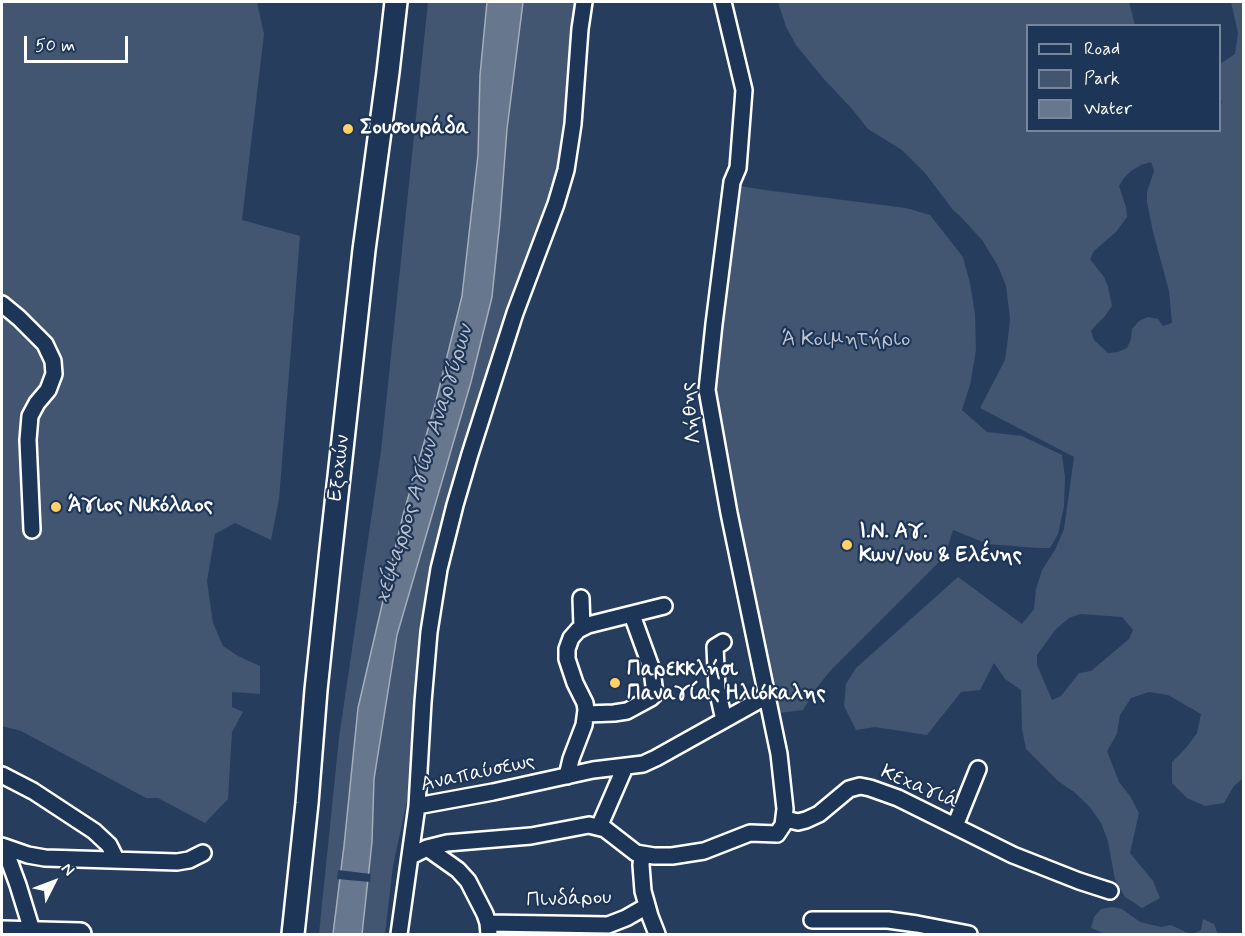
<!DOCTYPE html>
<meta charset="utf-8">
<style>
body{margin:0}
#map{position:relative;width:1245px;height:936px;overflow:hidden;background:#263d5e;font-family:Mynerve,sans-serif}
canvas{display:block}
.frame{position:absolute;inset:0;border:3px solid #fff;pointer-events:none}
.legend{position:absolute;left:1026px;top:24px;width:195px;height:108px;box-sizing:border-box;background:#1d3557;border:2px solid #77869a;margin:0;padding:8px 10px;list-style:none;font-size:18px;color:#fff}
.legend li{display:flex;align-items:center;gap:12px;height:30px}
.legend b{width:30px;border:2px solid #77869a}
.north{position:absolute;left:24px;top:852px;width:60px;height:60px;-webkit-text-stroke:4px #1d3557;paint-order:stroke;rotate:48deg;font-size:16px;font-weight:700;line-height:24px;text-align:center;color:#fff}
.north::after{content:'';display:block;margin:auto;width:21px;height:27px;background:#fff;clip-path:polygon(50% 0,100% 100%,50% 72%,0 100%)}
.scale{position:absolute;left:24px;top:36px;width:104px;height:27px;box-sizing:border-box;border:3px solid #fff;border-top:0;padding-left:8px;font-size:18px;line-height:21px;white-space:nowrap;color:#fff;-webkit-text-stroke:4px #1d3557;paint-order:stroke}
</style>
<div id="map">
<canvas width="1245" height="936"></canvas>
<div class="frame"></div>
<ul class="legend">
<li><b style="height:8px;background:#1d3557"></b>Road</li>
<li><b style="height:16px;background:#425672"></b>Park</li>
<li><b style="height:16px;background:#67788e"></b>Water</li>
</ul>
<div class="north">N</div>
<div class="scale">50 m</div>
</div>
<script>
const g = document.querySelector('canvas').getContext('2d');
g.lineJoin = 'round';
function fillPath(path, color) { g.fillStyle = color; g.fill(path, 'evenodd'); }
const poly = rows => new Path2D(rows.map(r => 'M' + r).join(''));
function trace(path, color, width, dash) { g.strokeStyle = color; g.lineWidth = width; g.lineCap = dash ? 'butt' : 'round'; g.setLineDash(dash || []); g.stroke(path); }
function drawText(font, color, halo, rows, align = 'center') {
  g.font = font + ' Mynerve,sans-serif'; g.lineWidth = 4.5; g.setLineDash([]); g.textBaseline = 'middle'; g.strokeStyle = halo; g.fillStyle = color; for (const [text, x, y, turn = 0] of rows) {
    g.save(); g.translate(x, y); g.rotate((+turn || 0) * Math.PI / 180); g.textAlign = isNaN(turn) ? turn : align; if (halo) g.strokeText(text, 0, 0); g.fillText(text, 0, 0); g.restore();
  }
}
const green = poly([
 [2,2,257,2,264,34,242,220,300,236,279,499,271,540,235,523,215,534,207,581,213,623,223,646,238,656,260,666,260,694,232,692,232,707,243,712,232,732,228,799,205,823,158,798,146,798,21,731,2,726],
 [428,2,577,2,572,83,557,180,458,473,414,732,411,782,393,866,385,934,319,934,339,738,381,451],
 [778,2,1129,2,1135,25,1028,26,1028,130,1220,130,1220,106,1222,102,1220,97,1220,64,1235,54,1238,33,1231,2,1243,2,1243,778,1234,786,1224,803,1205,806,1187,798,1172,783,1172,762,1186,748,1197,733,1201,714,1168,695,1149,692,1131,698,1120,715,1117,734,1107,751,1119,782,1130,796,1139,813,1130,853,1153,881,1160,898,1142,908,1125,897,1115,880,1108,841,1101,823,1090,807,1074,792,1058,781,1026,749,1022,729,1021,690,1005,679,994,663,980,690,961,692,927,735,875,727,856,730,844,706,846,684,856,668,958,577,1022,624,1034,609,1036,589,1042,570,1055,550,1064,529,1074,457,980,408,1005,360,1008,338,1010,318,1006,286,998,266,982,240,960,216,953,210,925,173,902,150,868,129,852,109,823,78,796,45,786,27],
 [1151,162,1154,171,1147,192,1147,202,1153,232,1169,291,1172,323,1163,326,1158,319,1148,317,1139,321,1132,329,1131,339,1127,348,1118,352,1108,353,1094,340,1091,331,1097,324,1105,316,1112,306,1108,286,1104,277,1090,259,1094,251,1116,232,1127,217,1126,207,1119,186,1124,178,1131,171,1141,165],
 [1080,614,1122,617,1133,630,1129,639,1091,671,1079,673,1061,696,1052,700,1037,665,1037,655,1055,630,1069,618],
 [735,185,765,190,906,208,930,215,963,257,970,283,975,314,976,350,970,385,962,410,987,432,1022,436,1062,455,1065,477,1064,506,1058,534,1050,548,1038,548,988,544,953,530,945,556,830,671,815,690,803,710,779,713,727,476,713,395],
 [1112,907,1122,909,1140,922,1161,927,1171,925,1190,934,1105,934,1091,928,1094,917,1101,909],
 [1203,919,1214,924,1218,934,1193,934,1201,930]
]);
const water = poly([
 [487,2,523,2,507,129,500,220,492,297,471,382,397,635,374,779,372,842,362,934,333,934,344,846,358,708,403,515,435,405,462,296,478,155,480,75,487,2]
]);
const pier = poly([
 [338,870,371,874,370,882,337,879]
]);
const street = poly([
 [2,304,19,318,45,344,53,361,54,374,48,390,37,403,30,416,28,440,32,530],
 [581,598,582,627],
 [723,642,715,647,717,689,724,720],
 [586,714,614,713,627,711,651,698,655,694,652,670,632,615],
 [2,775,33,791,94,831,109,845,116,859],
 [567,776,571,759,584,725,586,710,585,703,575,683,567,659,567,649,571,638,578,630,588,625,664,606],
 [417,806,493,792,593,770,643,764,656,758,767,696],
 [785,819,798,822,806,820,819,814,849,789,860,786,870,788,898,798,1013,855,1079,881,1110,891],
 [955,826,978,769],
 [599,827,625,767],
 [2,846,28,855,45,858,177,862,189,860,203,853],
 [2,847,7,855,18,885,30,924,30,934],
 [427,848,458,870,468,881,485,914,488,923,489,934],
 [642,855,641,865,643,891,650,916,657,934],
 [411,856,427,848,447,843,531,836,589,825,605,829,636,853,654,856,672,856,704,851,750,833,777,834,783,825,785,809,779,754,729,513,707,390,714,324,732,182,738,168,744,90,723,2],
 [812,920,888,920,917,924,969,934],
 [488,923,608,925,626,918,647,906],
 [399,934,417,806,423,702,429,632,439,569,455,505,470,454,515,313,556,204,566,170,573,124,580,29,584,2]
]);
const secondary = poly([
 [2,932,80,934],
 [293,934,307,803,316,690,330,558,364,250,388,72,396,2]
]);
const markers = [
 [348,129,6,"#ffd166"],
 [56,507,6,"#ffd166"],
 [847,545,6,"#ffd166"],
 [615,683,6,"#ffd166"]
];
const poiNames = [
 ["Σουσουράδα",360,129],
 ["Άγιος Νικόλαος",68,507],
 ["Ι.Ν. Αγ.",859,533],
 ["Κων/νου & Ελένης",859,557],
 ["Παρεκκλήσι",627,671],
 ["Παναγίας Ηλιόκαλης",627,695]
];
const parkNames = [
 ["Ά Κοιμητήριο",846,341]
];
const streetNames = [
 ["Λήθης",692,413,-97],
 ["Εξοχών",340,468,-83],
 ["Αναπαύσεως",478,774,-12],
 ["Κεχαγιά",919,788,23],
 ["Πινδάρου",569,900,-2]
];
const waterNames = [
 ["χείμαρρος Αγίων Αναργύρων",425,465,-73]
];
fillPath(green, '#425672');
fillPath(water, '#67788e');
trace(water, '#a4aebb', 1.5);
fillPath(pier, '#263d5e');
trace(street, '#fff', 20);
trace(secondary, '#fff', 26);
trace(street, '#1d3557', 15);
trace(secondary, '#1d3557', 21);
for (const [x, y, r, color] of markers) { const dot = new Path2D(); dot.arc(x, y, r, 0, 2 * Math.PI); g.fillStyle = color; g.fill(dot); trace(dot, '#1d3557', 2); }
drawText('bold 21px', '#fff', '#1d3557', poiNames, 'left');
drawText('21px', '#bdc4ce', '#1d3557', parkNames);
drawText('21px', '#fff', '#1d3557', streetNames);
drawText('italic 22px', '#bbc2cc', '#1d3557', waterNames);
</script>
